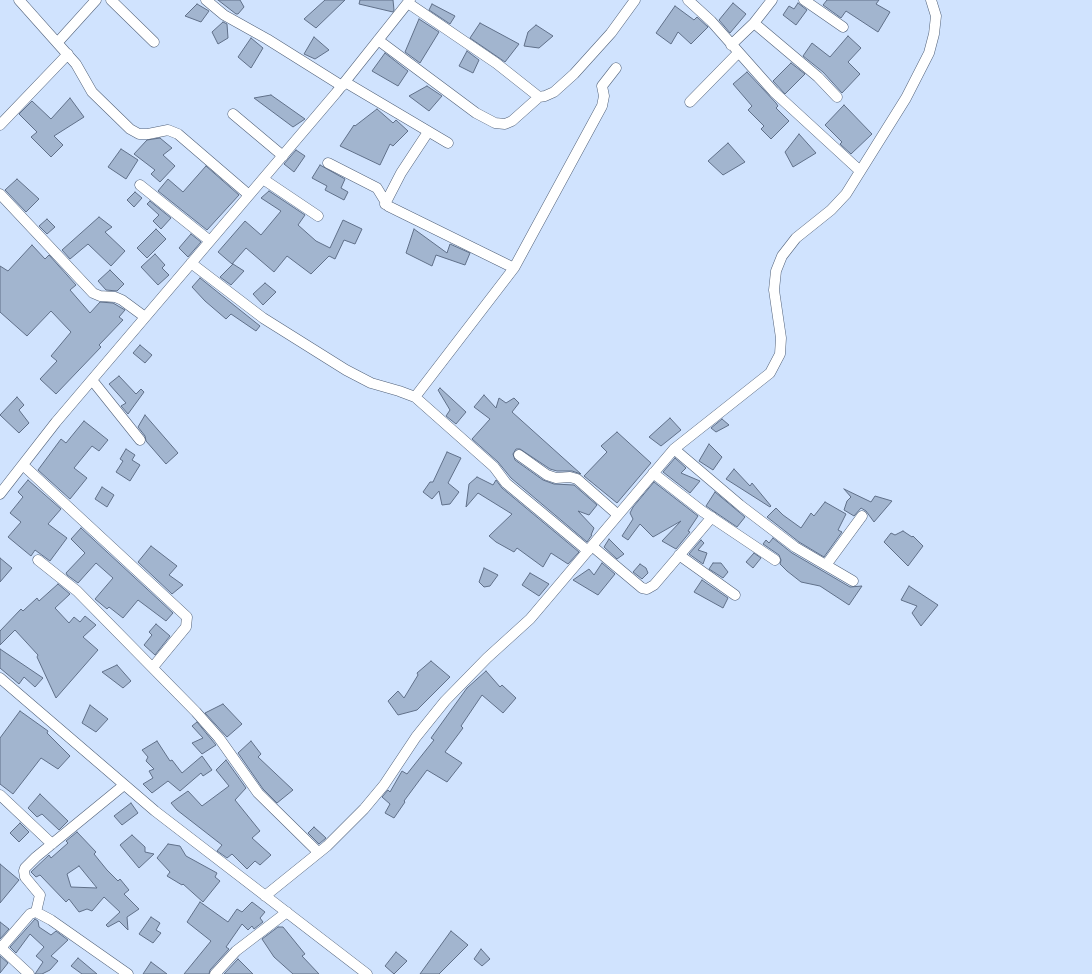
<!DOCTYPE html>
<style>
body{margin:0}
canvas{display:block;background:#d0e3fe}
</style>
<canvas width="1092" height="974"></canvas>
<script>
const g = document.querySelector('canvas').getContext('2d');
g.lineJoin = 'round';
function fillPath(path, color) { g.fillStyle = color; g.fill(path, 'evenodd'); }
const poly = rows => new Path2D(rows.map(r => 'M' + r).join(''));
function trace(path, color, width, dash) { g.strokeStyle = color; g.lineWidth = width; g.lineCap = dash ? 'butt' : 'round'; g.setLineDash(dash || []); g.stroke(path); }
const building = poly([
 [218,0,240,0,244,7,238,14,236,14,218,0],
 [325,0,345,0,316,28,304,19,325,0],
 [360,0,393,0,394,10,393,12,359,4,360,0],
 [827,0,879,0,876,4,890,12,878,32,846,11,841,18,823,5,827,0],
 [733,3,746,14,730,33,719,20,733,3],
 [798,3,807,10,796,25,783,15,789,6,794,9,798,3],
 [197,4,209,11,201,22,185,16,197,4],
 [432,4,455,16,450,24,429,10,432,4],
 [675,6,694,20,697,17,708,27,691,44,678,32,671,44,656,33,675,6],
 [419,19,439,32,420,63,405,52,419,19],
 [223,22,227,24,228,38,218,44,212,32,223,22],
 [480,23,519,44,505,62,470,38,480,23],
 [536,25,553,36,539,48,524,46,528,32,536,25],
 [848,36,861,48,848,62,860,74,842,93,823,72,803,56,812,43,830,57,848,36],
 [314,37,329,50,315,59,304,54,314,37],
 [251,38,263,48,251,68,238,57,251,38],
 [467,51,479,60,473,73,459,66,467,51],
 [385,53,408,71,398,86,372,71,385,53],
 [791,63,805,74,785,94,773,81,791,63],
 [747,72,776,103,778,106,776,108,789,121,771,139,761,129,764,126,748,110,752,106,733,84,747,72],
 [427,86,442,96,429,111,409,96,427,86],
 [271,95,305,119,293,127,254,98,271,95],
 [70,98,84,117,54,136,63,145,51,157,31,137,37,132,19,114,32,101,51,119,70,98],
 [844,105,872,134,851,154,840,144,842,142,825,125,844,105],
 [377,109,393,123,396,120,408,131,393,146,390,144,380,165,340,146,354,125,355,126,377,109],
 [799,134,816,153,793,167,785,152,799,134],
 [160,138,172,148,163,155,175,166,160,182,151,174,155,170,134,154,147,140,160,138],
 [728,143,745,162,723,175,708,161,728,143],
 [121,149,138,160,126,179,108,167,121,149],
 [296,150,305,156,294,172,284,164,296,150],
 [320,165,345,179,341,188,348,192,344,200,325,190,327,186,312,178,320,165],
 [206,166,239,195,207,230,158,191,168,179,183,192,206,166],
 [17,179,39,199,26,212,5,190,17,179],
 [269,191,305,215,298,225,316,241,330,248,343,220,362,229,355,244,344,240,335,259,329,256,311,274,287,256,274,272,246,248,232,264,218,252,245,221,261,235,281,211,261,198,269,191],
 [135,192,142,198,134,207,127,200,135,192],
 [150,201,171,218,161,229,153,221,159,215,147,204,150,201],
 [99,217,112,227,105,232,125,251,111,266,88,244,70,259,62,250,99,217],
 [47,219,55,227,47,234,39,226,47,219],
 [156,229,166,239,147,258,137,248,156,229],
 [414,229,447,253,450,244,470,253,465,265,436,255,432,266,406,253,414,229],
 [191,234,201,242,188,257,179,248,191,234],
 [32,245,45,259,49,255,76,285,70,290,90,313,100,302,113,303,125,310,119,317,123,320,99,345,101,347,56,394,40,379,57,361,51,356,71,332,51,311,27,336,0,312,0,266,8,271,32,245],
 [155,254,165,265,162,268,169,275,158,285,141,267,155,254],
 [233,264,244,271,231,285,220,277,233,264],
 [110,270,124,284,117,291,106,290,98,281,110,270],
 [200,278,260,326,256,331,231,314,226,319,205,301,192,287,200,278],
 [265,283,276,292,263,305,253,294,265,283],
 [140,345,152,355,145,363,133,353,140,345],
 [119,376,136,394,141,389,144,392,128,414,121,406,126,403,109,384,119,376],
 [440,388,466,412,456,424,446,416,450,410,438,390,440,388],
 [484,395,496,408,499,398,506,403,514,398,519,403,512,412,581,474,572,471,557,471,550,469,520,449,516,449,513,454,515,460,543,480,554,484,574,485,597,505,589,515,578,511,594,528,591,535,592,535,587,542,511,478,498,462,472,439,490,419,474,407,484,395],
 [17,397,24,405,19,410,29,423,19,433,0,415,17,397],
 [145,415,178,453,166,464,146,441,145,436,138,427,145,415],
 [670,418,681,430,661,446,649,437,670,418],
 [722,419,729,425,716,432,711,428,722,419],
 [84,421,108,440,99,451,92,446,74,468,87,478,70,499,38,470,61,439,66,443,84,421],
 [617,432,651,463,617,503,584,476,607,452,601,446,617,432],
 [709,444,722,457,713,470,699,461,709,444],
 [126,449,135,455,132,460,140,465,130,481,116,472,123,461,120,459,126,449],
 [447,452,461,458,448,483,459,492,450,504,442,505,439,491,432,499,423,492,430,482,433,482,447,452],
 [675,458,686,468,681,473,700,481,690,493,663,472,675,458],
 [734,469,750,486,752,483,771,506,770,507,726,479,734,469],
 [477,477,493,485,496,480,502,488,579,552,568,564,551,553,543,567,517,548,514,552,496,542,489,536,512,514,478,493,466,507,469,484,477,477],
 [28,480,61,509,48,524,67,538,50,561,35,550,31,556,8,537,21,522,10,513,23,497,18,492,28,480],
 [654,482,698,516,688,531,690,532,676,549,662,541,681,521,653,537,640,524,628,540,622,536,633,519,630,513,633,507,654,482],
 [102,487,114,495,107,507,95,499,102,487],
 [844,489,871,502,875,496,892,501,874,522,866,511,861,508,854,516,844,510,847,501,851,497,844,489],
 [715,492,745,517,737,527,706,506,715,492],
 [825,502,846,514,838,530,842,532,824,557,799,542,767,517,776,508,783,515,801,528,811,513,814,516,825,502],
 [81,528,173,613,166,621,138,600,123,618,109,607,107,609,95,599,113,578,96,563,78,583,67,575,66,573,85,553,71,539,81,528],
 [903,531,912,537,913,536,923,546,908,566,884,542,891,533,895,535,903,531],
 [773,538,792,553,850,587,862,586,849,605,820,586,801,582,787,571,780,564,781,560,779,555,763,544,766,540,769,543,773,538],
 [609,539,624,554,617,559,604,547,609,539],
 [701,540,704,543,698,550,707,553,703,564,689,554,701,540],
 [151,546,177,566,169,575,183,585,172,594,138,562,151,546],
 [754,553,761,558,753,568,746,562,754,553],
 [0,558,12,568,0,582,0,558],
 [602,563,615,574,598,595,573,580,589,569,594,575,602,563],
 [713,563,721,563,728,572,723,578,709,569,713,563],
 [640,564,646,568,648,573,642,579,633,572,640,564],
 [484,568,498,575,490,586,484,587,479,582,484,568],
 [530,573,549,584,539,596,522,585,530,573],
 [702,580,728,598,723,608,694,592,702,580],
 [58,584,70,594,55,608,69,623,74,617,80,622,85,616,96,625,83,637,98,650,56,698,37,657,38,655,15,630,0,645,0,631,21,609,23,611,37,598,39,601,58,584],
 [909,586,938,605,921,626,912,613,917,606,901,600,909,586],
 [156,624,170,636,155,655,144,645,152,635,149,632,156,624],
 [0,649,43,678,35,687,24,677,19,684,0,668,0,649],
 [431,661,450,677,417,710,398,715,388,701,398,691,404,698,418,675,417,673,431,661],
 [117,665,131,681,123,688,102,672,117,665],
 [486,671,500,687,502,685,516,698,503,713,482,695,461,726,463,728,445,752,462,763,447,782,427,770,404,801,405,802,394,818,385,813,390,804,382,797,388,790,390,792,402,771,407,774,434,740,431,738,467,688,486,671],
 [223,704,242,724,227,737,205,713,223,704],
 [90,705,108,719,96,732,82,723,90,705],
 [20,711,48,731,47,733,70,756,58,769,41,758,13,794,0,784,0,738,20,711],
 [197,722,216,745,202,754,192,743,203,738,192,726,197,722],
 [157,741,170,761,172,760,182,773,202,756,212,770,203,776,201,773,180,791,168,781,152,793,143,784,153,778,149,771,154,769,146,761,148,757,142,750,157,741],
 [251,741,261,754,258,757,293,790,277,803,263,789,238,753,251,741],
 [226,760,246,788,235,800,260,831,252,838,271,855,260,865,255,861,247,869,232,854,227,858,217,851,222,845,177,810,171,803,188,791,202,806,229,786,216,770,226,760],
 [40,794,68,821,59,830,42,814,37,817,28,808,40,794],
 [131,803,138,813,122,825,114,816,131,803],
 [20,823,29,832,19,842,10,833,20,823],
 [314,827,326,838,319,844,308,833,314,827],
 [77,832,96,852,94,854,107,870,118,881,120,879,129,890,124,894,139,909,127,917,128,930,119,921,108,927,106,925,120,912,104,897,92,911,87,909,79,912,69,899,66,902,40,875,36,877,31,872,49,855,51,858,68,843,66,841,77,832],
 [79,866,97,888,71,887,67,874,79,866],
 [132,835,145,847,145,852,154,854,139,868,120,845,132,835],
 [168,844,180,846,186,856,217,873,215,877,220,881,203,902,183,884,182,885,167,876,170,872,157,858,168,844],
 [0,864,19,880,0,903,0,864],
 [200,902,228,922,237,909,242,912,252,902,265,912,260,918,263,922,254,929,252,926,248,930,242,924,226,947,229,949,210,970,209,974,184,974,211,941,187,922,200,902],
 [151,917,160,923,156,930,161,933,153,943,139,934,151,917],
 [35,919,38,921,39,927,51,935,56,931,68,940,51,956,58,961,50,970,42,974,35,974,43,962,36,956,44,947,30,934,16,953,10,947,35,919],
 [0,922,9,929,0,939,0,922],
 [278,927,283,927,305,954,302,956,319,974,293,974,274,957,262,939,278,927],
 [451,931,468,945,439,974,420,974,451,931],
 [481,949,490,959,482,966,474,959,481,949],
 [396,952,407,961,394,974,385,966,396,952],
 [0,956,8,963,0,973,0,956],
 [78,958,97,974,82,974,71,966,78,958],
 [238,959,253,974,224,974,238,959],
 [151,962,167,974,143,974,151,962]
]);
const street = poly([
 [19,0,76,64,92,92,130,129,139,134,148,134,168,130,178,134,249,195],
 [111,0,154,42],
 [206,0,224,15,267,39,342,86],
 [688,0,711,21,774,92,859,170],
 [804,0,843,27],
 [408,3,496,63,539,97,545,96,554,92,574,74,611,33,635,0],
 [754,23,818,77,837,97],
 [378,40,476,113,495,123,505,124,512,121,539,97],
 [58,42,96,0],
 [731,45,754,23,772,0],
 [345,82,448,143],
 [690,102,738,53],
 [233,114,283,156],
 [0,125,68,54],
 [328,163,377,188,388,206,514,268],
 [263,179,318,216],
 [140,185,210,241],
 [0,194,93,293,100,296,115,297,122,300,145,317],
 [385,204,401,173,428,132],
 [191,263,263,318,346,370,371,383,399,391,415,397,494,467,506,483,588,551],
 [92,380,140,440],
 [415,397,514,268,602,106,604,96,602,86,616,68],
 [674,449,740,505,795,547,853,581],
 [519,455,547,475,556,478,570,477,577,479,618,515],
 [23,465,187,617,186,627,153,667],
 [653,473,702,511,775,560],
 [0,494,56,422,336,93,410,0],
 [592,546,642,588,647,589,654,585,712,517],
 [679,555,735,595],
 [38,560,77,591,196,712,219,738,258,793,318,852],
 [826,565,862,516],
 [0,678,155,811,367,974],
 [0,795,52,844],
 [265,896,327,846,364,809,384,785,416,737,445,701,487,658,530,619,674,449,770,373,780,354,781,338,774,290,776,271,782,256,796,238,831,210,846,194,906,98,929,53,934,34,936,16,931,0],
 [36,912,40,895,25,877,24,871,25,868,36,857,124,785],
 [1,948,29,974],
 [0,949,30,914,36,912,51,920,128,974],
 [215,974,236,951,287,912]
]);
fillPath(building, '#a2b5cf');
trace(building, '#607089', 1);
trace(street, '#516179', 11);
trace(street, '#fff', 10);
</script>
